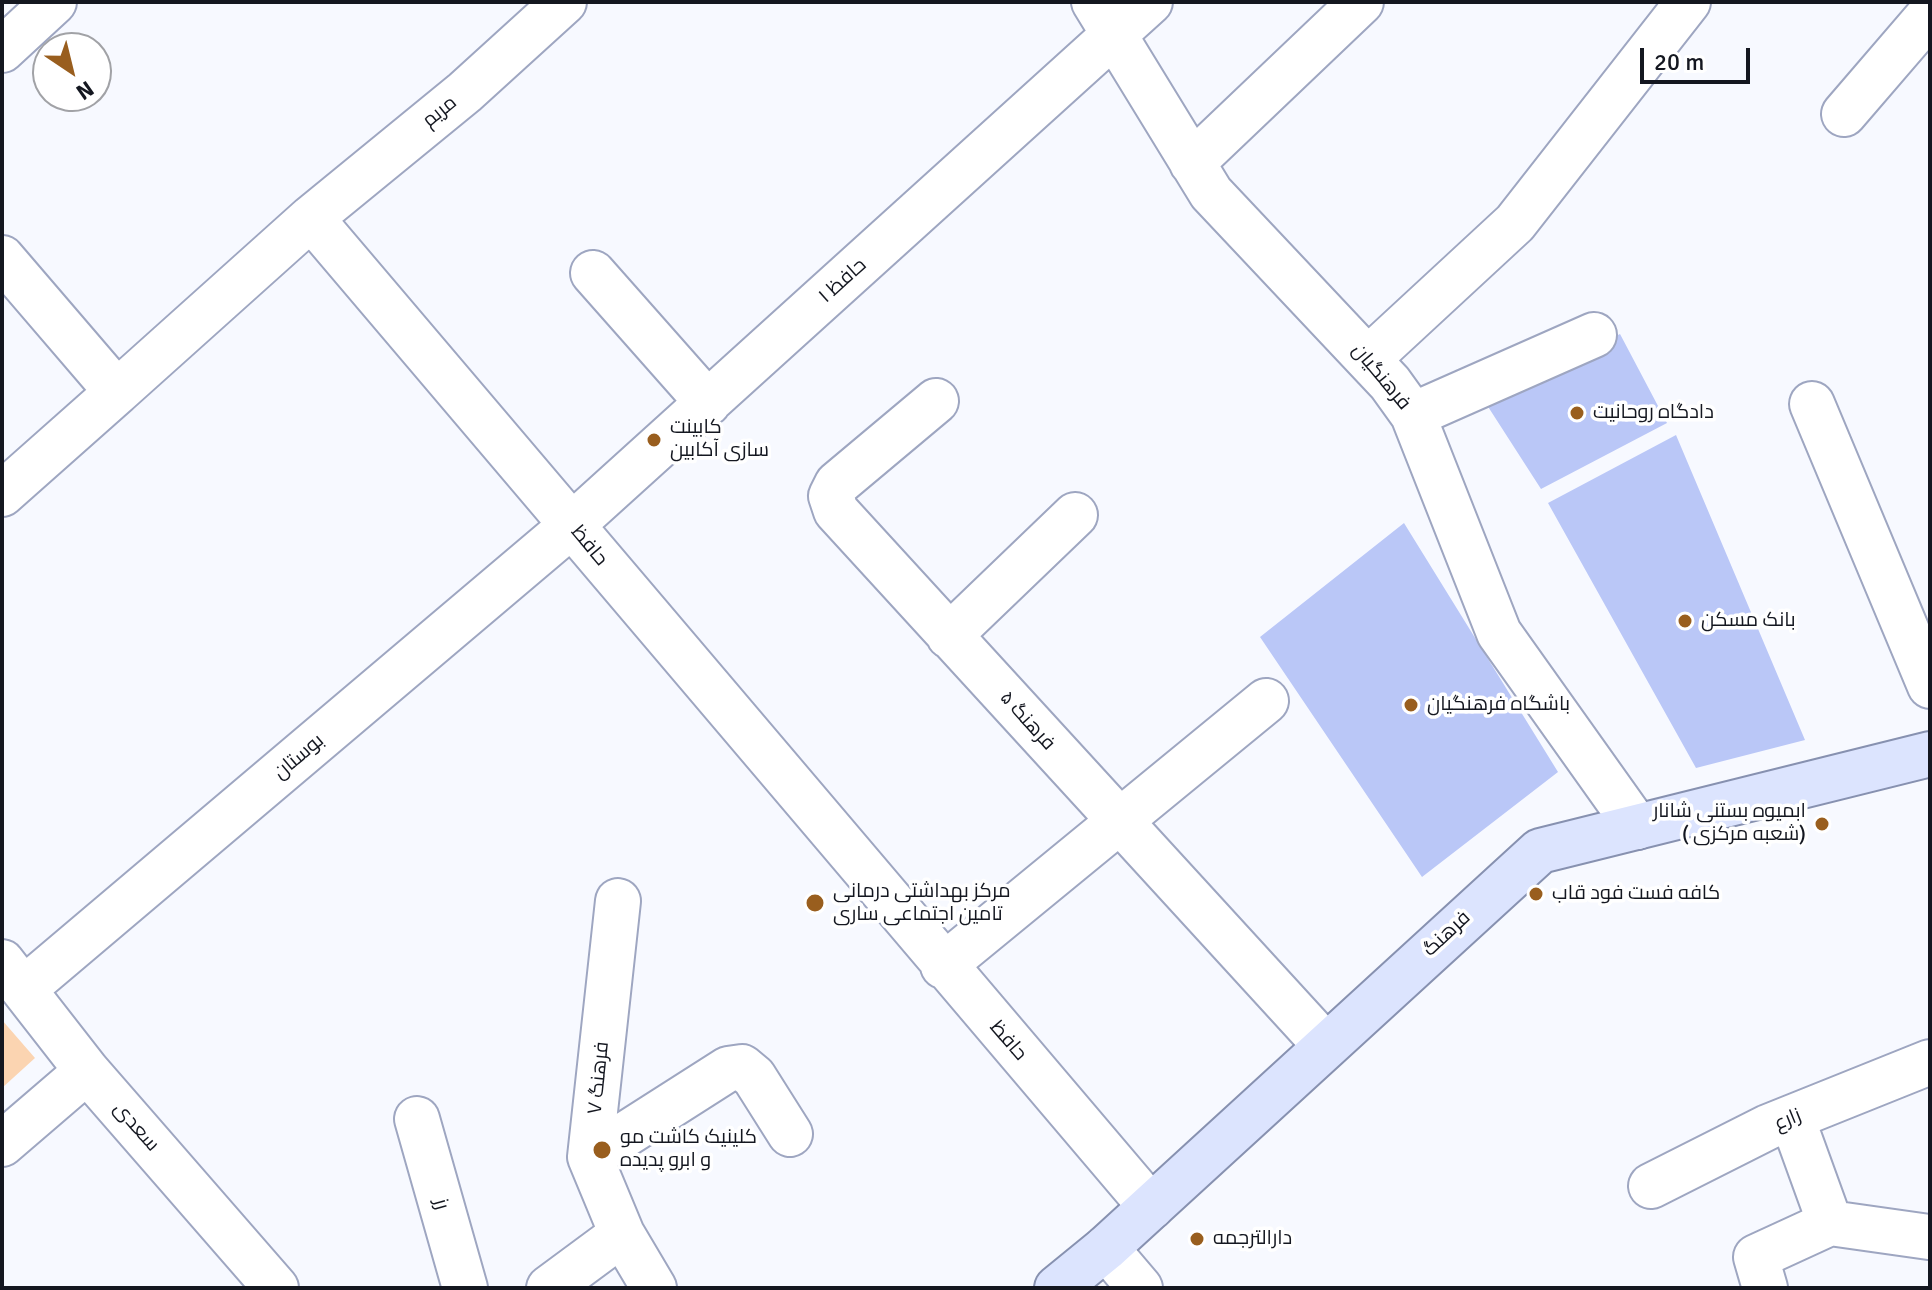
<!DOCTYPE html>
<meta charset="utf-8">
<style>
body{margin:0}
#map{position:relative;width:1932px;height:1290px;overflow:hidden;background:#f7f9ff;font-family:Signika,sans-serif}
canvas{display:block}
.frame{position:absolute;inset:0;border:4px solid #141720;pointer-events:none}
.north{position:absolute;left:32px;top:32px;width:80px;height:80px;box-sizing:border-box;background:#fff;border:2px solid #a1a2a6;border-radius:50%;rotate:145deg;font-size:22px;font-weight:700;line-height:32px;text-align:center;color:#141720}
.north::after{content:'';display:block;margin:auto;width:28px;height:36px;background:#995e1e;clip-path:polygon(50% 0,100% 100%,50% 72%,0 100%)}
.scale{position:absolute;left:1640px;top:48px;width:110px;height:36px;box-sizing:border-box;border:4px solid #141720;border-top:0;padding-left:10px;font-size:24px;line-height:28px;white-space:nowrap;color:#141720;-webkit-text-stroke:6px #fff;paint-order:stroke}
</style>
<div id="map">
<canvas width="1932" height="1290"></canvas>
<div class="frame"></div>
<div class="north">N</div>
<div class="scale">20 m</div>
</div>
<script>
const g = document.querySelector('canvas').getContext('2d');
g.lineJoin = 'round';
function fillPath(path, color) { g.fillStyle = color; g.fill(path, 'evenodd'); }
const poly = rows => new Path2D(rows.map(r => 'M' + r).join(''));
function trace(path, color, width, dash) { g.strokeStyle = color; g.lineWidth = width; g.lineCap = dash ? 'butt' : 'round'; g.setLineDash(dash || []); g.stroke(path); }
function drawText(font, color, halo, rows, align = 'center') {
  g.font = font + ' Signika,Cairo,sans-serif'; g.lineWidth = 7; g.setLineDash([]); g.textBaseline = 'middle'; g.strokeStyle = halo; g.fillStyle = color; for (const [text, x, y, turn = 0] of rows) {
    g.save(); g.translate(x, y); g.rotate((+turn || 0) * Math.PI / 180); g.textAlign = isNaN(turn) ? turn : align; if (halo) g.strokeText(text, 0, 0); g.fillText(text, 0, 0); g.restore();
  }
}
const green = poly([
 [2,1020,35,1058,2,1088]
]);
const building = poly([
 [1620,334,1667,423,1541,489,1485,402],
 [1676,435,1805,740,1696,768,1548,503],
 [1404,523,1558,772,1422,877,1260,637]
]);
const minor = poly([
 [1094,2,1211,193,1390,383,1413,415,1499,633,1637,827],
 [2,50,54,2],
 [1844,114,1930,14],
 [1192,163,1361,2],
 [311,218,465,92,564,2],
 [2,258,117,392,311,218,1151,1207],
 [593,273,708,403],
 [1368,359,1515,223,1688,2],
 [936,401,837,484,831,496,836,511,1326,1046],
 [1812,404,1930,686],
 [1413,415,1594,335],
 [2,494,117,392],
 [949,636,1075,515],
 [618,901,590,1157,622,1234,654,1288],
 [2,962,87,1071,276,1288],
 [943,966,1266,701],
 [25,988,572,525,1150,2],
 [1792,1118,1830,1223],
 [417,1119,465,1288],
 [2,1144,87,1071],
 [590,1157,728,1069,742,1067,754,1077,790,1134],
 [1651,1186,1768,1127,1930,1062],
 [1106,1248,1140,1288],
 [549,1288,622,1234],
 [1765,1288,1756,1257,1830,1223,1929,1237]
]);
const major = poly([
 [1057,1288,1106,1248,1540,851,1930,754]
]);
const markers = [
 [1577,413,8,"#995e1e"],
 [654,440,8,"#995e1e"],
 [1685,621,8,"#995e1e"],
 [1411,705,8,"#995e1e"],
 [1822,824,8,"#995e1e"],
 [1536,894,8,"#995e1e"],
 [815,903,10,"#995e1e"],
 [602,1150,10,"#995e1e"],
 [1197,1239,8,"#995e1e"]
];
const streetNames = [
 ["مریم",440,112,-39],
 ["حافظ ۱",843,281,-42],
 ["فرهنگیان",1381,377,50],
 ["حافظ",589,546,50],
 ["فرهنگ ۵",1027,721,48],
 ["بوستان",299,757,-40],
 ["فرهنگ",1447,934,-43],
 ["حافظ",1008,1041,49],
 ["فرهنگ ۷",599,1078,-84],
 ["زارع",1788,1120,-22],
 ["سعدی",136,1127,49],
 ["رز",441,1204,74]
];
const poiNames = [
 ["دادگاه روحانیت",1593,413],
 ["کابینت",670,428],
 ["سازی آکابین",670,451],
 ["بانک مسکن",1701,621],
 ["باشگاه فرهنگیان",1427,705],
 ["ابمیوه بستنی شانار",1806,812,"right"],
 ["( شعبه مرکزی)",1806,835,"right"],
 ["مرکز بهداشتی درمانی",833,892],
 ["تامین اجتماعی ساری",833,915],
 ["کافه فست فود قاب",1552,894],
 ["کلینیک کاشت مو",620,1138],
 ["و ابرو پدیده",620,1161],
 ["دارالترجمه",1213,1239]
];
fillPath(green, '#fbd4b1');
fillPath(building, '#bac7f7');
trace(minor, '#9ea6c1', 48);
trace(major, '#8791b0', 48);
trace(minor, '#fff', 44);
trace(major, '#dce4fe', 44);
for (const [x, y, r, color] of markers) { const dot = new Path2D(); dot.arc(x, y, r, 0, 2 * Math.PI); g.fillStyle = color; g.fill(dot); trace(dot, '#fff', 3); }
drawText('20px', '#141720', '#fff', streetNames);
drawText('20px', '#141720', '#fff', poiNames, 'left');
</script>
